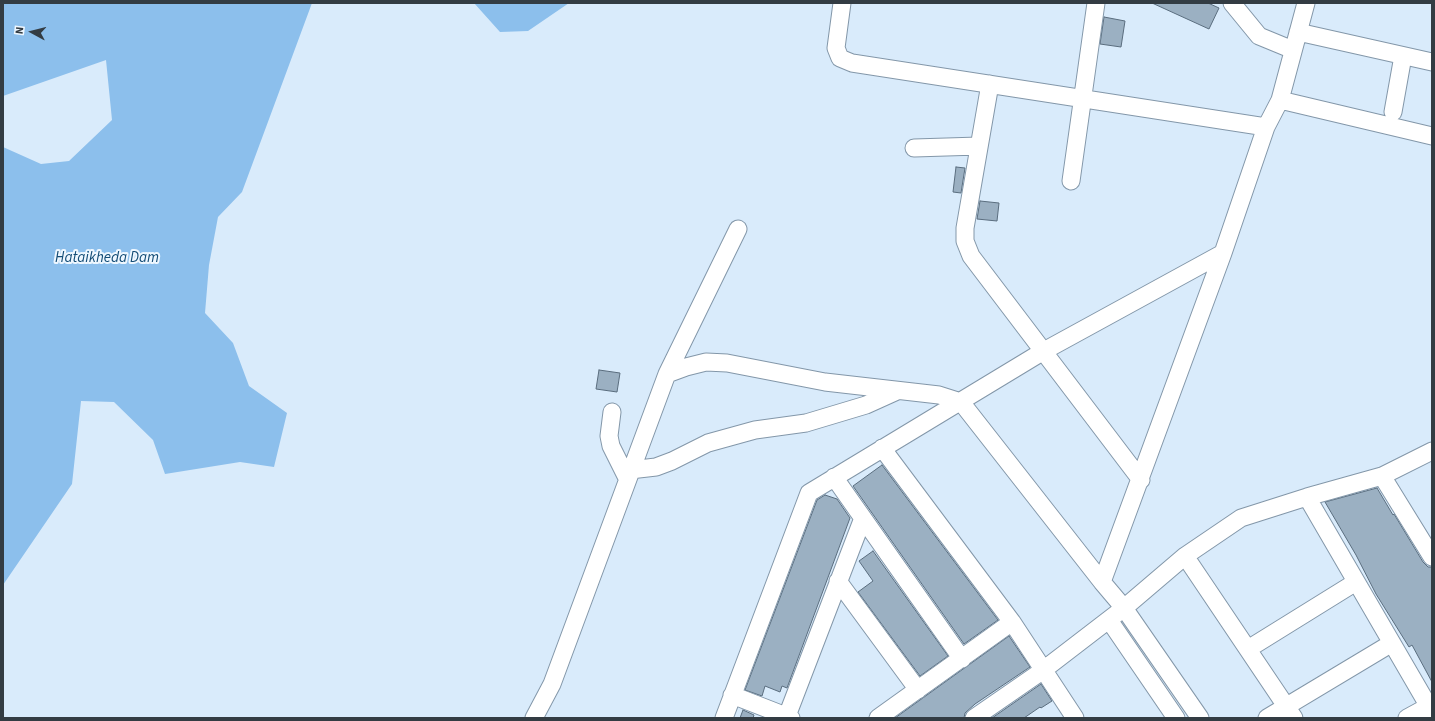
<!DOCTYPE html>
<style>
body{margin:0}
#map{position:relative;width:1435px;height:721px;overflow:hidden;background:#d9ebfb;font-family:"Source Sans 3",sans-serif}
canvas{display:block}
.frame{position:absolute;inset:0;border:4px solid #333c43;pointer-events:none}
.north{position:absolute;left:12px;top:12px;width:40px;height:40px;-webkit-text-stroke:3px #eef7ff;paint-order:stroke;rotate:277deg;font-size:11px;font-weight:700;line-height:16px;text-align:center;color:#333c43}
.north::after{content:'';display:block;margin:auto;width:14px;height:18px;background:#333c43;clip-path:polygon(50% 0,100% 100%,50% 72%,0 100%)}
</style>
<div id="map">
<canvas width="1435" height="721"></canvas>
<div class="frame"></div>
<div class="north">N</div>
</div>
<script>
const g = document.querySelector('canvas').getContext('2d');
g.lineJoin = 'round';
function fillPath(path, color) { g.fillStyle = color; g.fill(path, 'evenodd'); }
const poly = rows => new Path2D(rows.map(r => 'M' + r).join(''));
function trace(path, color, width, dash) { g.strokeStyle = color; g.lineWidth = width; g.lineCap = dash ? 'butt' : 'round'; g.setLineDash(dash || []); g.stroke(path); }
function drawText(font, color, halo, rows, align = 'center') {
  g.font = font + ' "Source Sans 3",sans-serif'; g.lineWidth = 4; g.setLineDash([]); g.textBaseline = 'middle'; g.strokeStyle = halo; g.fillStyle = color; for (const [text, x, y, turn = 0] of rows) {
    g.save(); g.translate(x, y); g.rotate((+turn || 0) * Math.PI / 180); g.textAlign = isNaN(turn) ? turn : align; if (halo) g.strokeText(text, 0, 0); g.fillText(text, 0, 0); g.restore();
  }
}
const water = poly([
 [3,3,312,3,242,192,218,217,209,265,205,313,233,343,249,386,287,413,274,467,240,462,165,474,153,440,114,402,81,401,72,484,3,585,3,147,41,164,69,161,112,120,106,60,3,96],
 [474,3,569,3,528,31,500,32]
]);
const building = poly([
 [1152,3,1208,3,1219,8,1209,29,1152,3],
 [1104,17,1125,21,1121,47,1100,44,1104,17],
 [956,167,965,168,961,193,953,192,956,167],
 [980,201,999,203,997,221,977,219,980,201],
 [599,370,620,373,617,392,596,389,599,370],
 [882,465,998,620,964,644,853,486,882,465],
 [1377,488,1393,515,1394,514,1423,562,1428,567,1432,567,1432,682,1412,645,1409,647,1376,594,1356,555,1325,502,1377,488],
 [825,495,837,499,850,518,787,688,782,686,780,692,765,686,762,696,745,690,817,500,825,495],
 [873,551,948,656,920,676,858,592,873,581,859,561,873,551],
 [1009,636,1030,667,975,704,965,713,964,718,895,718,1009,636],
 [1041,684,1052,701,1041,708,1040,707,1024,718,992,718,1041,684],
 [743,710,754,715,753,718,740,718,743,710]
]);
const minor = poly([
 [842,3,836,48,840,58,852,63,1266,127],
 [1232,3,1259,36,1293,50],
 [1298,32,1432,62],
 [990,84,965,228,965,241,971,256,1141,480],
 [1280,100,1432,136],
 [1393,112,1403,56],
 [914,148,979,146],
 [1071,181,1096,3],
 [667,374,686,367,706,362,727,363,825,382,939,395,961,402,1102,582,1124,608,1200,718],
 [612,412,609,436,611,446,627,478],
 [882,448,1012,622,1075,718],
 [630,470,656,467,672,461,708,443,755,430,806,423,866,405,897,391],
 [1382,476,1432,557],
 [834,477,962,659],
 [1307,497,1432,712],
 [1185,556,1294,718],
 [838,581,918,690],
 [1102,582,1223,253,1266,127,1280,100,1306,3],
 [1109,620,1176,718],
 [1248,649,1356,582],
 [732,695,791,718],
 [787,716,863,518],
 [534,718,552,684,667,374,738,229],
 [724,718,809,493,1042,352,1223,253],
 [878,718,1012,622],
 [974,718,1042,671,1124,608,1185,556,1241,518,1307,497,1382,476,1432,451],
 [1267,718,1392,643],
 [1407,718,1429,706]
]);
const waterNames = [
 ["Hataikheda Dam",107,259]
];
fillPath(water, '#8cbfec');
fillPath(building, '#9bb0c2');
trace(building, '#5a6d7e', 1);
trace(minor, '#8397a9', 19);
trace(minor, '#fff', 17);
drawText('italic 15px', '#134c76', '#eef7ff', waterNames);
</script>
